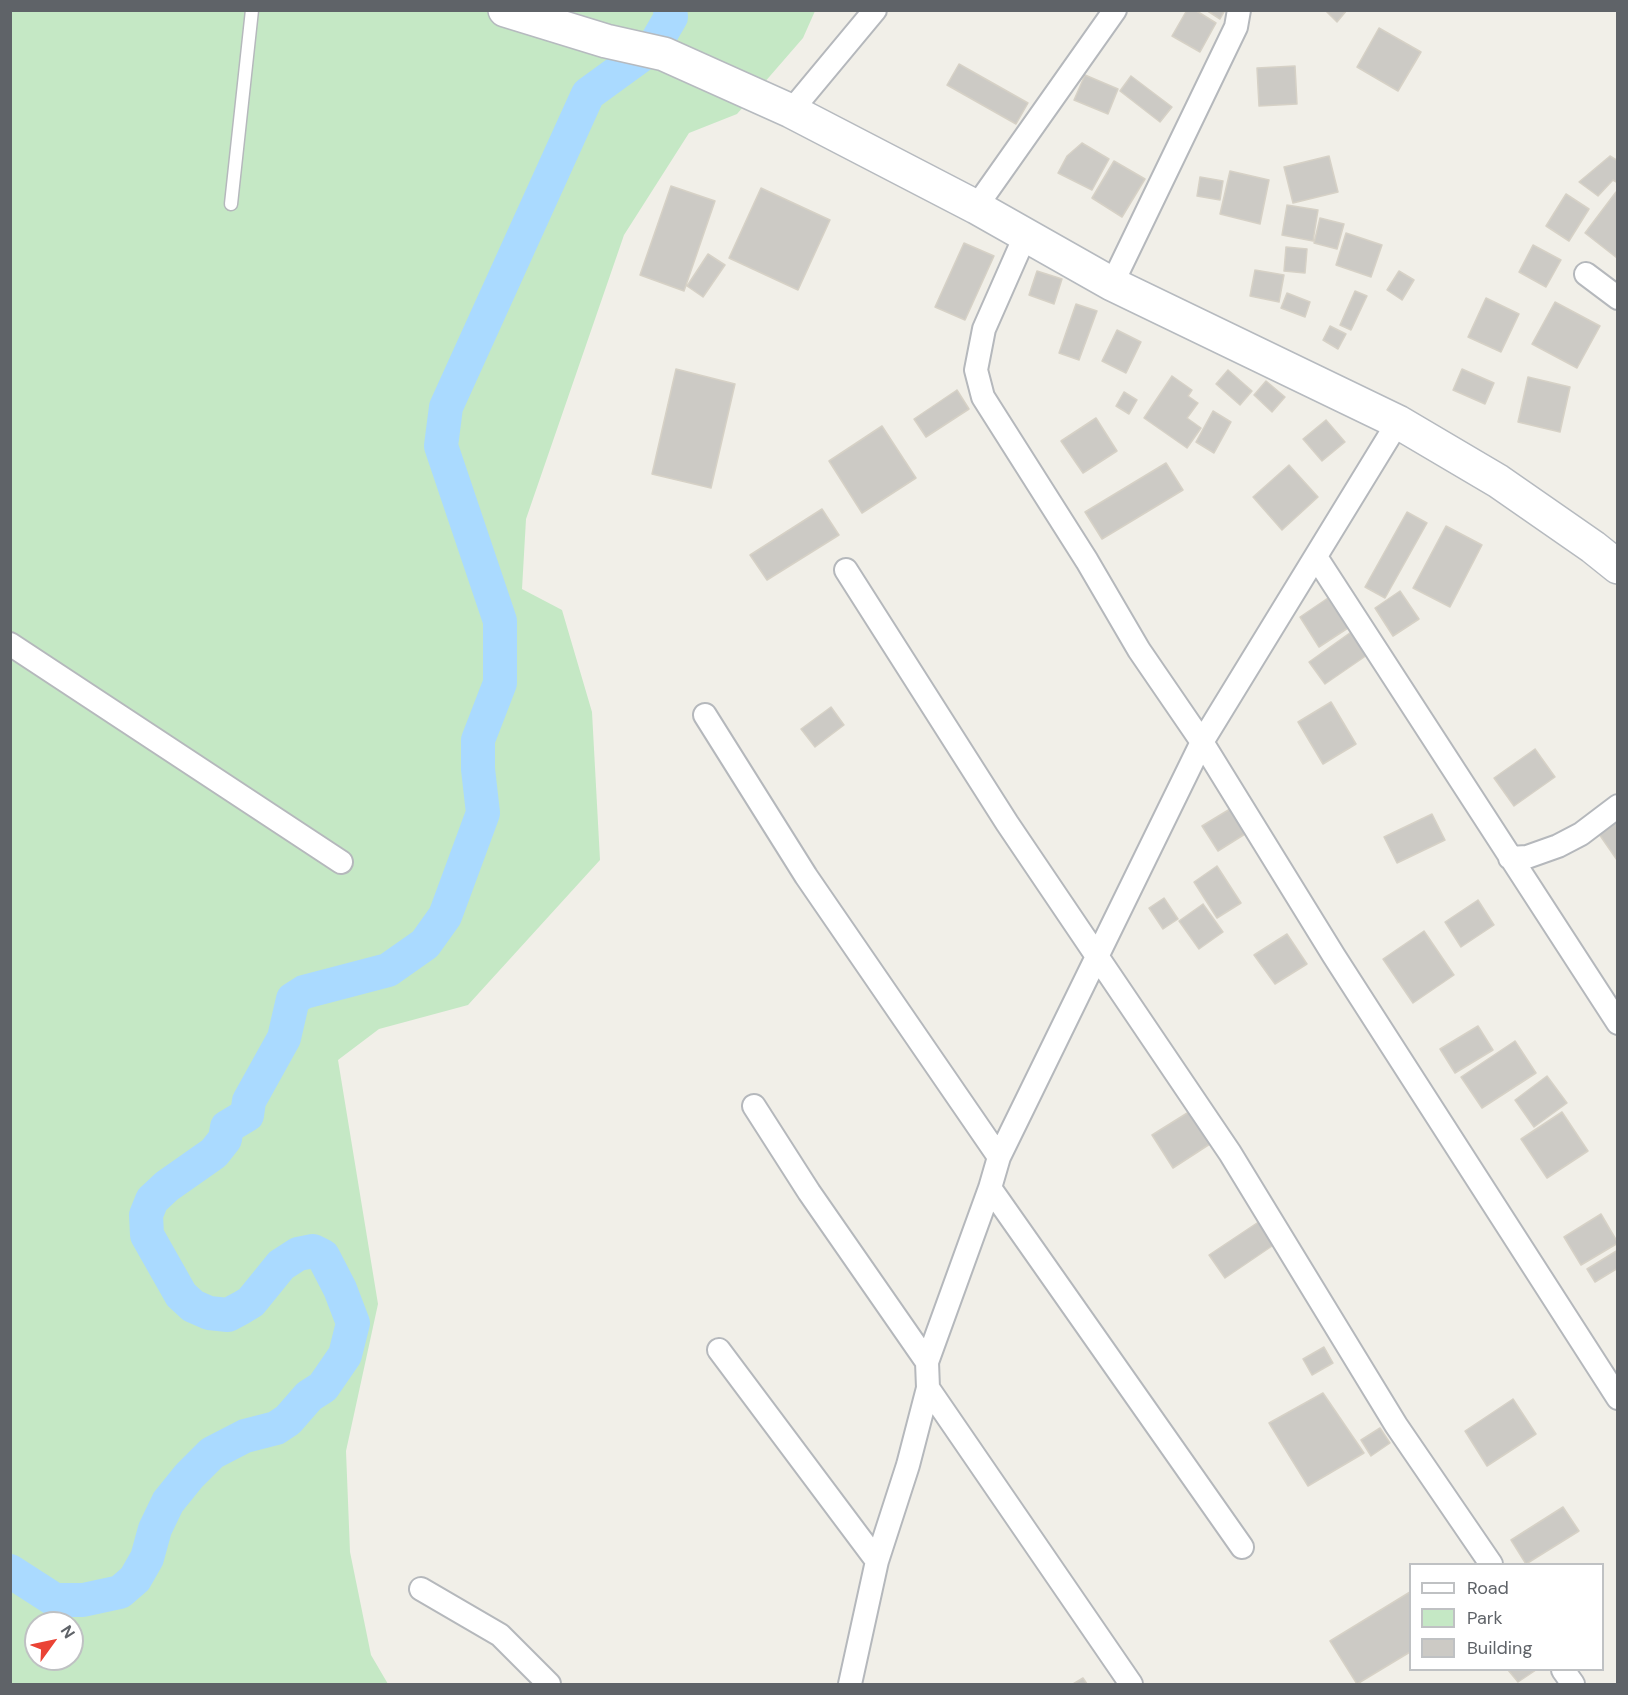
<!DOCTYPE html>
<style>
body{margin:0}
#map{position:relative;width:1628px;height:1695px;overflow:hidden;background:#f1efe8;font-family:"DM Sans",sans-serif}
canvas{display:block}
.frame{position:absolute;inset:0;border:12px solid #5f6368;pointer-events:none}
.legend{position:absolute;left:1409px;top:1563px;width:195px;height:108px;box-sizing:border-box;background:#fff;border:2px solid #bfc1c3;margin:0;padding:8px 10px;list-style:none;font-size:18px;color:#5f6368}
.legend li{display:flex;align-items:center;gap:12px;height:30px}
.legend b{width:30px;border:2px solid #bfc1c3}
.north{position:absolute;left:24px;top:1611px;width:60px;height:60px;box-sizing:border-box;background:#fff;border:2px solid #bfc1c3;border-radius:50%;rotate:57deg;font-size:16px;font-weight:700;line-height:24px;text-align:center;color:#5f6368}
.north::after{content:'';display:block;margin:auto;width:21px;height:27px;background:#ea4335;clip-path:polygon(50% 0,100% 100%,50% 72%,0 100%)}
</style>
<div id="map">
<canvas width="1628" height="1695"></canvas>
<div class="frame"></div>
<ul class="legend">
<li><b style="height:8px;background:#fff"></b>Road</li>
<li><b style="height:16px;background:#c5e8c5"></b>Park</li>
<li><b style="height:16px;background:#cccac5"></b>Building</li>
</ul>
<div class="north">N</div>
</div>
<script>
const g = document.querySelector('canvas').getContext('2d');
g.lineJoin = 'round';
function fillPath(path, color) { g.fillStyle = color; g.fill(path, 'evenodd'); }
const poly = rows => new Path2D(rows.map(r => 'M' + r).join(''));
function trace(path, color, width, dash) { g.strokeStyle = color; g.lineWidth = width; g.lineCap = dash ? 'butt' : 'round'; g.setLineDash(dash || []); g.stroke(path); }
const green = poly([
 [11,11,815,11,803,38,737,114,689,133,624,235,526,519,522,589,562,610,592,712,600,860,468,1005,379,1029,338,1060,378,1304,346,1451,350,1552,371,1655,388,1684,11,1684],
 [36,1623,72,1623,72,1659,36,1659]
]);
const river = poly([
 [10,1571,55,1600,83,1600,120,1592,135,1579,147,1558,155,1529,168,1502,189,1476,212,1453,245,1436,276,1428,288,1420,309,1396,323,1387,345,1355,353,1323,340,1289,323,1256,313,1251,298,1254,281,1265,251,1302,241,1308,228,1315,209,1313,193,1306,181,1295,147,1235,146,1215,152,1200,167,1186,214,1153,225,1139,227,1127,247,1115,249,1101,284,1038,293,999,304,992,388,970,425,944,445,916,483,813,478,769,478,740,500,683,500,621,441,446,446,407,588,94,654,46,671,17,670,10]
]);
const building = poly([
 [1187,10,1195,10,1216,23,1200,52,1172,36,1187,10],
 [1206,10,1225,10,1220,19,1206,10],
 [1325,10,1347,10,1337,22,1325,10],
 [1379,28,1421,52,1398,91,1357,67,1379,28],
 [959,64,1028,103,1016,124,947,85,959,64],
 [1295,66,1297,104,1259,106,1257,68,1295,66],
 [1085,75,1118,89,1108,114,1074,100,1085,75],
 [1131,76,1172,107,1160,122,1120,91,1131,76],
 [1082,143,1109,159,1092,190,1058,173,1067,156,1082,143],
 [1329,156,1338,192,1293,203,1284,167,1329,156],
 [1610,156,1618,161,1618,183,1613,180,1598,196,1579,182,1610,156],
 [1114,161,1145,179,1122,217,1092,198,1114,161],
 [1230,171,1269,180,1260,224,1220,214,1230,171],
 [1200,177,1223,181,1220,200,1197,196,1200,177],
 [671,186,715,201,684,291,640,275,671,186],
 [761,188,830,220,798,290,729,258,761,188],
 [1616,192,1618,193,1617,258,1585,233,1616,192],
 [1566,194,1589,209,1569,241,1546,226,1566,194],
 [1287,205,1318,210,1313,241,1282,235,1287,205],
 [1320,218,1344,224,1337,249,1314,243,1320,218],
 [1346,233,1382,245,1371,277,1336,265,1346,233],
 [964,243,994,256,965,320,935,307,964,243],
 [1533,245,1561,260,1546,287,1519,272,1533,245],
 [1286,247,1307,249,1305,273,1284,271,1286,247],
 [708,254,725,265,703,297,687,286,708,254],
 [1255,270,1284,275,1279,302,1250,296,1255,270],
 [1037,271,1062,279,1054,304,1029,295,1037,271],
 [1399,271,1414,280,1402,300,1387,290,1399,271],
 [1355,291,1367,296,1351,330,1340,325,1355,291],
 [1287,293,1310,302,1305,317,1281,308,1287,293],
 [1486,298,1519,314,1501,352,1468,337,1486,298],
 [1555,302,1600,326,1577,368,1532,344,1555,302],
 [1076,304,1097,311,1079,360,1059,353,1076,304],
 [1330,326,1346,334,1338,349,1323,340,1330,326],
 [1117,330,1141,342,1126,373,1102,361,1117,330],
 [676,369,735,384,711,488,652,474,676,369],
 [1462,369,1494,383,1485,404,1453,390,1462,369],
 [1228,370,1252,391,1240,405,1216,384,1228,370],
 [1172,376,1192,390,1188,396,1198,403,1187,418,1201,428,1187,448,1144,418,1172,376],
 [1528,377,1570,387,1560,432,1518,422,1528,377],
 [1266,381,1285,397,1272,412,1254,395,1266,381],
 [957,390,969,409,926,437,914,419,957,390],
 [1124,392,1137,400,1129,414,1116,406,1124,392],
 [1213,411,1231,422,1214,453,1196,442,1213,411],
 [1096,418,1117,451,1083,473,1061,441,1096,418],
 [1326,420,1345,442,1322,461,1303,439,1326,420],
 [882,426,916,478,862,513,829,461,882,426],
 [1166,463,1183,490,1102,539,1085,512,1166,463],
 [1289,465,1318,497,1282,530,1253,497,1289,465],
 [822,509,839,535,767,580,750,555,822,509],
 [1407,512,1427,523,1385,598,1365,587,1407,512],
 [1446,526,1482,545,1450,607,1413,588,1446,526],
 [1400,591,1419,619,1393,636,1375,608,1400,591],
 [1328,598,1348,628,1319,647,1300,617,1328,598],
 [1354,630,1370,653,1325,684,1309,662,1354,630],
 [1331,702,1356,744,1323,764,1298,722,1331,702],
 [831,707,844,725,815,747,801,729,831,707],
 [1535,749,1555,777,1514,806,1494,778,1535,749],
 [1230,809,1245,834,1218,851,1202,826,1230,809],
 [1432,814,1445,840,1397,863,1384,837,1432,814],
 [1618,821,1618,859,1617,860,1599,834,1618,821],
 [1217,866,1241,903,1217,918,1194,882,1217,866],
 [1164,898,1178,919,1163,929,1149,908,1164,898],
 [1478,900,1494,925,1461,947,1445,922,1478,900],
 [1203,904,1223,932,1199,949,1179,921,1203,904],
 [1424,931,1454,975,1413,1003,1383,959,1424,931],
 [1287,934,1307,964,1275,984,1254,955,1287,934],
 [1478,1026,1493,1050,1455,1073,1440,1049,1478,1026],
 [1515,1041,1536,1073,1482,1108,1461,1077,1515,1041],
 [1547,1076,1567,1103,1534,1127,1515,1100,1547,1076],
 [1192,1110,1213,1142,1173,1168,1152,1135,1192,1110],
 [1562,1112,1588,1151,1547,1178,1521,1139,1562,1112],
 [1601,1214,1618,1243,1581,1265,1564,1237,1601,1214],
 [1260,1221,1275,1244,1225,1278,1209,1255,1260,1221],
 [1618,1250,1618,1268,1595,1282,1587,1269,1618,1250],
 [1324,1347,1333,1363,1312,1375,1303,1359,1324,1347],
 [1323,1393,1364,1453,1308,1486,1269,1423,1323,1393],
 [1513,1399,1536,1434,1487,1466,1465,1431,1513,1399],
 [1380,1428,1390,1443,1371,1456,1361,1440,1380,1428],
 [1563,1507,1579,1531,1526,1564,1511,1540,1563,1507],
 [1410,1592,1410,1652,1357,1684,1330,1641,1410,1592],
 [1508,1670,1536,1670,1518,1682,1508,1670],
 [1083,1678,1087,1684,1073,1684,1083,1678]
]);
const lane = poly([
 [231,204,252,10]
]);
const street = poly([
 [791,111,875,10],
 [976,207,1115,10],
 [1025,236,984,329,976,370,983,397,1087,561,1139,650,1202,742,1334,956,1618,1398],
 [1586,274,1618,298],
 [1112,284,1236,27,1239,10],
 [1316,557,1618,1023],
 [846,570,1007,823,1230,1153,1396,1425,1491,1564],
 [10,644,341,862],
 [705,715,806,876,999,1157],
 [1510,858,1527,857,1558,846,1581,834,1618,806],
 [754,1106,809,1192,927,1362],
 [990,1188,1242,1547],
 [719,1350,877,1561],
 [928,1388,1131,1684],
 [421,1589,500,1635,549,1684],
 [1563,1670,1573,1684],
 [850,1684,877,1561,908,1465,928,1388,927,1362,990,1188,999,1157,1202,742,1398,422]
]);
const secondary = poly([
 [505,10,606,41,664,54,791,111,976,207,1112,284,1398,422,1498,481,1593,547,1618,567]
]);
fillPath(green, '#c5e8c5');
trace(river, '#aadaff', 34);
fillPath(building, '#cccac5');
trace(building, '#d6d1c6', 1.5);
trace(lane, '#b5b8bc', 15);
trace(street, '#b5b8bc', 26);
trace(secondary, '#b6babf', 36);
trace(lane, '#fff', 12);
trace(street, '#fff', 22);
trace(secondary, '#fff', 33);
</script>
